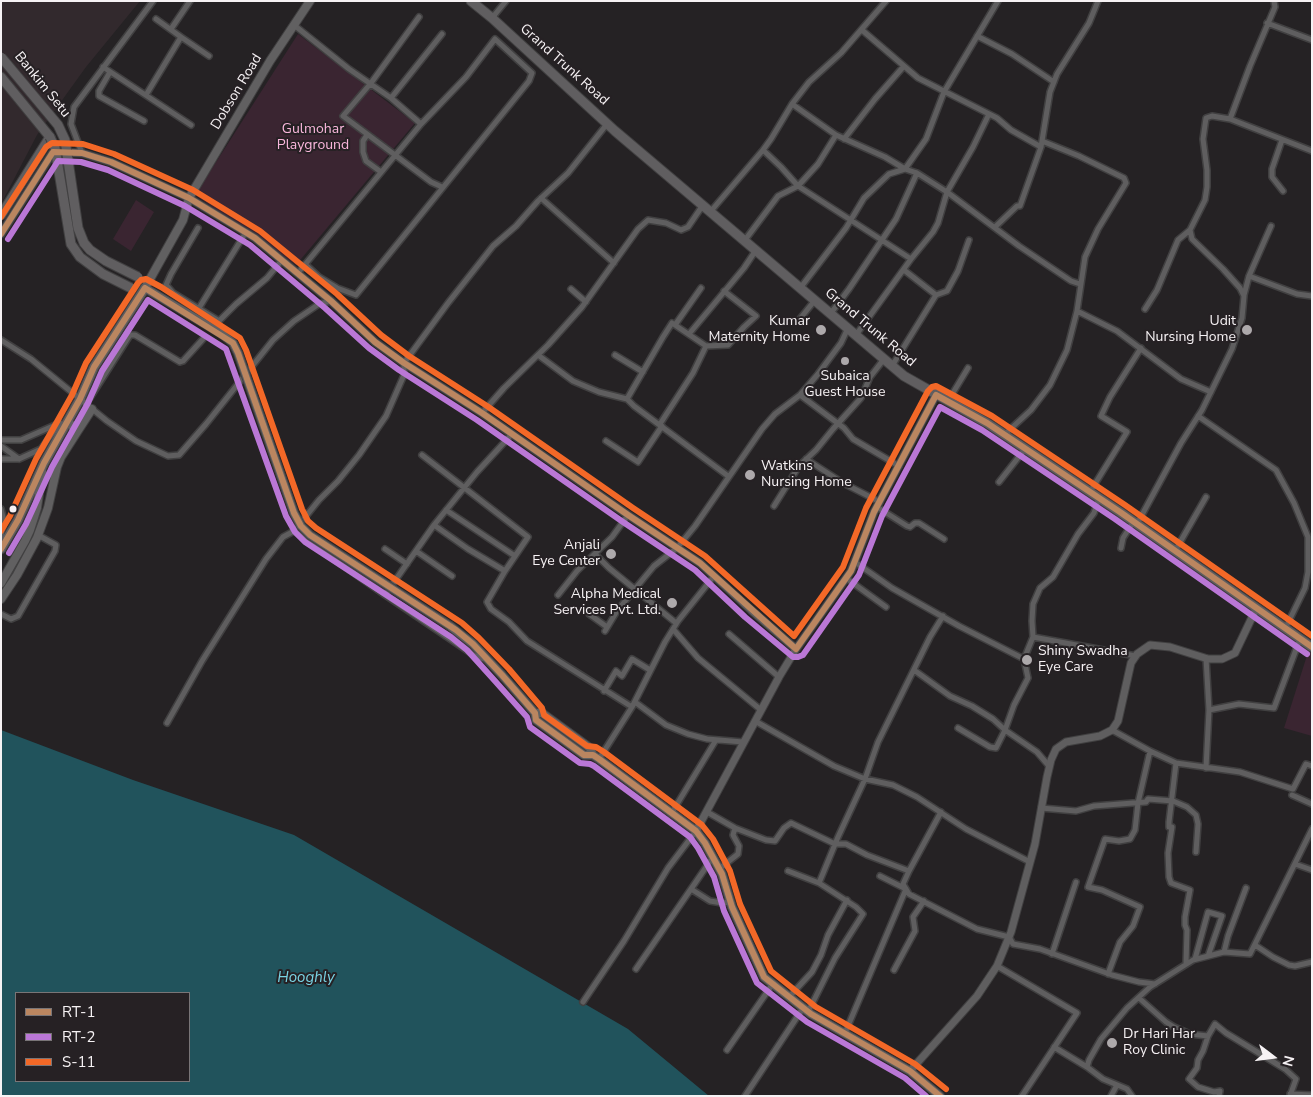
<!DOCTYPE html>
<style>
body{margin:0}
#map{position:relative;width:1313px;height:1097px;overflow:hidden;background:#252224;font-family:"Nunito Sans",sans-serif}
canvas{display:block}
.frame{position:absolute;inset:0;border:2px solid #f6f2f4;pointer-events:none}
.legend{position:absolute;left:15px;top:992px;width:175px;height:90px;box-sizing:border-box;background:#262124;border:1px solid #797577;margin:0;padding:6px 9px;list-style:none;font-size:15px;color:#f6f2f4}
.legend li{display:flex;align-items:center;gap:10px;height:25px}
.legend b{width:25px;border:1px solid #797577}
.north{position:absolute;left:1248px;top:1032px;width:50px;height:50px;-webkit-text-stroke:4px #262124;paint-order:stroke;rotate:105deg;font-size:14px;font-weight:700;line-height:20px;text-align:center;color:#f6f2f4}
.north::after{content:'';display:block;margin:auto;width:18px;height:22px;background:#f6f2f4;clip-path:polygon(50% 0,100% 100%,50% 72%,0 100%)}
</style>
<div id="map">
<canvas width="1313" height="1097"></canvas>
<div class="frame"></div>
<ul class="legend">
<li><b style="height:6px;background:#bb8660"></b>RT-1</li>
<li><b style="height:6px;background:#ba77d6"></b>RT-2</li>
<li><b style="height:6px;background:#f36827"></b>S-11</li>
</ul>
<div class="north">N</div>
</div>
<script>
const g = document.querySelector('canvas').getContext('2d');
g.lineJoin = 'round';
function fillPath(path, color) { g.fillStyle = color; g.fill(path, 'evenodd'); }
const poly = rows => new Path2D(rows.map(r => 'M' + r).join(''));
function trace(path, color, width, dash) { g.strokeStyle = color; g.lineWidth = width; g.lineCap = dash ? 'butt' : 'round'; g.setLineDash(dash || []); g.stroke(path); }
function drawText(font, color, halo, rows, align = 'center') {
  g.font = font + ' "Nunito Sans",sans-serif'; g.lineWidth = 4; g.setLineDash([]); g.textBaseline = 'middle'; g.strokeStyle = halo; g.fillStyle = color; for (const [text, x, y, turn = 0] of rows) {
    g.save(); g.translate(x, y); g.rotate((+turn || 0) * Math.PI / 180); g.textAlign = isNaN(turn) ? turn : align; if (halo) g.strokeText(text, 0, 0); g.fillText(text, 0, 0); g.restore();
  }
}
const built = poly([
 [1,1,140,1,86,67,37,135,1,204]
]);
const green = poly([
 [298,34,415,123,296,265,195,195],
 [136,200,154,212,131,251,113,239],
 [1309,649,1312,651,1312,736,1284,728]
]);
const water = poly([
 [1,730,133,780,294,835,628,1029,709,1096,1,1096],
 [16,993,189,993,189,1081,16,1081]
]);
const minor = poly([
 [419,17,371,83,343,116,431,182,442,187],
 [492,18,506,1],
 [156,19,181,37],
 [1267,23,1312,40],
 [294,25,349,69,391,98,421,124],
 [171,29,190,1],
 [977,36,1012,54,1054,82],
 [904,66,918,78,997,118,1011,130,1041,147],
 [103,67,191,125],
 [110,72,99,91,99,96,144,121],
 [146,95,181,37,209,56],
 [391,98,442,34],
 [792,104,836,135,885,157,905,169,926,139,944,92,998,1],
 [1230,119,1250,66,1275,7,1274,1],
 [367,135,363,141,363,152,366,161,381,172],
 [844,139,875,99,904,66,862,30],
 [1282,140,1272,169,1272,177,1283,191],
 [763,150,781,167,798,186,911,259],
 [82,153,71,124,74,107,153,1],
 [917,173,947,192,1019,246,1071,281,1080,284],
 [541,198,614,263],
 [711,211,763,150,771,139,792,104,809,82,841,53,886,1],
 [995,227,1017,206,1020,206,1041,147,1050,92,1057,74,1089,23,1098,1],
 [198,228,171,274,166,285,173,293,219,321,236,304,267,278,282,260],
 [745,240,778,196,798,186,818,164,836,135],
 [298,273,421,124,466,77,495,39,532,73,529,81,356,295,337,288,319,277,306,265],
 [1249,276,1297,294,1312,296],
 [801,287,846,228,864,198,889,174,905,169,917,173,896,219,849,289,831,313],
 [571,289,586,302],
 [936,295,947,291,958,271,969,240],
 [1244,295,1249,276,1271,226],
 [199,308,246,232],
 [1145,309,1157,290,1178,240,1190,230],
 [1077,311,1117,331,1181,379,1211,392],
 [799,320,815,300],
 [675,325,701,288],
 [689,334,744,268,756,250],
 [856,335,911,259,933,232,938,223,947,192,973,147,989,114],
 [1,340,31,359,107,421,136,441,168,456,179,455,206,424,273,340,294,321,319,304,331,301],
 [706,346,728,345,744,327,756,316,724,291],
 [538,355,573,381,599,392,627,399],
 [615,355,643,372],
 [892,366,936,295,904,270],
 [800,395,844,428,853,439,899,466],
 [948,401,968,368],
 [86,404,130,335,135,335,180,362,183,361,203,339],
 [482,413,504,388,548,345,582,307,638,229,648,220,666,223,681,230,688,227,703,205],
 [1198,416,1276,470,1294,503,1308,537,1308,572,1305,588,1285,629],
 [660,424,693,373,706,346,672,323,663,337,627,399,634,406,728,476],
 [1004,435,1031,410,1050,385,1067,350,1077,311,1085,257,1098,229,1126,183,1124,178,1079,156,1042,141],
 [1,440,21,440,60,423],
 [606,441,638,462,662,426],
 [1,446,19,459],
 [422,455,528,537,505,571,468,549,434,525],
 [1,459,19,459,41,449,60,423],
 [806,459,843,483,880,502],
 [999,482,1025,449],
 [1090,492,1127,432,1101,416,1110,397,1141,348],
 [774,506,799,466,816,450,833,429,861,398,870,377,884,359],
 [877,507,907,526,910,527,915,523,919,523,944,539],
 [1,509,4,521,1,536],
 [446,510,515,556],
 [1137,524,1181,443,1202,410,1232,349,1242,318,1244,296,1240,288,1223,269,1192,239,1190,230,1205,200,1207,187,1207,170,1203,139,1206,118,1212,116,1230,119,1312,151],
 [294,531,385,595],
 [1121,548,1123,538,1134,521],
 [385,549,407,564],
 [416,551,452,576],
 [1175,551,1206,497],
 [595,554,609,568,676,623],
 [855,562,892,588,959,626,1024,659],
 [505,571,487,602,491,609,509,622,527,641,632,707],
 [846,578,886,607],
 [558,595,577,571,612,537,628,515],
 [1,614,11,619,18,616,55,551,56,545,38,535],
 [589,614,607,627],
 [673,629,698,658,761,710],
 [605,631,617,611,644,578,654,566,677,548,695,526,762,429,775,414,800,395,818,374,841,343,848,328],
 [729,634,779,677],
 [1033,637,1032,621,1033,604,1040,588,1053,577,1078,534,1094,513,1099,498],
 [1206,658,1209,710,1206,768],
 [485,659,475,656,385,595,434,525,477,472,512,434],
 [914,670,950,696,972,706,993,719,1005,730,996,748,990,747,958,728],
 [604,691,616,671,622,676,632,659,650,670],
 [635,702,666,725,688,734,707,739,743,742],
 [1209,710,1239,704,1274,708,1300,639],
 [755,721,834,766,865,779,893,785,917,797,966,829,1030,862],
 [167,723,202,661,266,559,283,537,294,531,319,500,338,481,359,455,386,416,404,375,404,363,448,303,493,246,516,226,538,201,568,173,607,124],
 [1112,730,1150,751,1176,763,1240,772,1293,789,1306,764,1312,766],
 [599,759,632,707,665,642,678,621,714,576],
 [1176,763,1169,822,1169,827,1172,827,1168,853,1169,877,1171,883,1190,890,1185,917,1185,925,1187,930,1186,964],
 [1049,766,1037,752,1005,730,1014,705,1028,678,1024,659,1033,637,1136,656],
 [1292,795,1312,804],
 [1041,808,1076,811,1094,806,1146,802,1148,799,1173,801,1187,807,1196,815,1198,824,1196,852],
 [707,812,735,828,766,840,775,841,784,828,791,823,835,844,846,844,867,855,909,871],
 [941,812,909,871,903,884,909,894,977,929,1009,937,1013,944,1040,949,1112,975,1139,982,1155,984],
 [671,814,716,740],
 [1295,864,1312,870],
 [719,869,738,854,739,846,733,835,735,828],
 [788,871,819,883,856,907,863,914,835,958,808,1012],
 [819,883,838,837,865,779,878,742,930,637,943,616],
 [691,889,710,901,722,903,730,902],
 [1255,945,1273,957,1289,965,1295,966,1312,962],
 [1224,952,1228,936,1246,888],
 [1052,954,1076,882],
 [1195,959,1208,912,1222,916,1208,956],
 [997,966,1077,1013,1022,1096],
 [636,969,713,857],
 [894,970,915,931,913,917,924,901],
 [1108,974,1120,942,1133,926,1140,907,1102,890,1088,887,1105,839,1119,841,1130,839,1135,830,1138,803,1150,751],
 [789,997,812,972,821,955,828,935,847,900],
 [1139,998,1166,1022,1174,1027,1190,1034,1208,1036],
 [583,1002,624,941,668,868,696,831],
 [845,1033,906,889,880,876],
 [1054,1047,1087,1067],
 [727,1050,772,985],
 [1290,1094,1312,1095],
 [745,1096,803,1008],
 [1111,1096,1117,1085],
 [1132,1096,1127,1089,1103,1079,1087,1067,1089,1060,1101,1039,1127,1008,1150,987,1193,960,1224,952,1250,954,1312,829],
 [1219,1096,1220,1091,1214,1092,1198,1087,1189,1079,1197,1068,1198,1060,1203,1051,1208,1036,1215,1024,1226,1033,1285,1069,1296,1079,1291,1093]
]);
const tertiary = poly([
 [1,234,53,152,82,153,111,162,189,198,255,238,331,301,375,342,404,363,482,413,628,515,700,563,751,610,796,649],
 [696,831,779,677,796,649,851,571,874,512,936,395],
 [910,1071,977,996,997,966,1011,932,1035,844,1047,777,1051,760,1056,749,1066,742,1100,736,1112,730,1118,721,1131,663,1137,654,1150,645,1170,647,1208,659,1222,659,1235,653,1256,609]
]);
const secondary = poly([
 [222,334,145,288,183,220,189,198,270,61,310,1],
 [77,432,92,409],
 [1,583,25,541,30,530,37,508,42,472],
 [1,599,17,575,37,538,48,508,57,467,61,457,77,432,68,421],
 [450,626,473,644,502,675,535,713,536,720,584,755,593,755,599,759,696,831,705,843,722,874,732,907,764,977,811,1014,910,1071,940,1096],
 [535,713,542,713,590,748,593,755]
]);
const primary = poly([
 [471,1,492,18,615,131,904,376,987,423,1120,512,1312,647],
 [1,77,50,137,1,215],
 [1,549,18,520,44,463,80,399,94,367,145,288]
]);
const secondaryBridge = poly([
 [222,334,233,343,238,353,294,513,301,526,310,535,450,626]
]);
const primaryBridge = poly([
 [1,57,58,125,65,140,78,228,84,243,90,250,106,261,138,277],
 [50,137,55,148,71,244,80,257,103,274,131,288]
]);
const bus1 = poly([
 [1,234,53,152,82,153,111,162,189,198,255,238,331,301,375,342,404,363,482,413,628,515,700,563,796,649,851,571,874,512,936,395,987,423,1120,512,1312,647],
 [1,549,18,520,44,463,80,399,94,367,145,288,233,343,238,353,294,513,301,526,310,535,456,630,473,644,502,675,535,713,536,720,584,755,593,755,599,759,696,831,705,843,722,874,732,907,764,977,811,1014,910,1071,940,1096]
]);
const bus2 = poly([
 [8,239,58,161,81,162,108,170,185,206,250,245,325,308,369,348,399,370,477,420,623,522,695,570,745,617,793,657,798,657,803,655,859,575,882,516,940,407,982,430,1115,519,1307,654],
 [9,553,26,524,52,467,88,403,102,371,148,300,226,349,286,516,295,532,305,542,451,637,467,650,495,681,527,717,530,727,580,763,590,764,594,766,690,837,698,848,714,877,724,911,757,983,807,1022,905,1078,926,1096]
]);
const bus3 = poly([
 [1,217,46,147,52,143,83,144,114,154,193,190,260,231,337,294,381,335,409,356,487,406,633,508,705,556,794,636,843,567,866,508,928,391,932,387,936,386,992,416,1125,505,1312,636],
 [1,531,10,516,36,459,72,395,86,363,138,283,141,280,146,279,161,287,240,338,246,350,302,509,308,521,316,528,462,623,479,638,509,669,542,708,544,715,587,746,596,747,604,752,702,825,713,839,730,871,740,904,771,971,816,1007,915,1064,946,1089]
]);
const markers = [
 [821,330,6,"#ada9ab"],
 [1247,330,6,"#ada9ab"],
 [845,361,5,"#ada9ab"],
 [750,475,6,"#ada9ab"],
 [13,509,4.5,"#f6f2f4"],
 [611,554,6,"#ada9ab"],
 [672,603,6,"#ada9ab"],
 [1027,660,6,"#ada9ab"],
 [1112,1043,6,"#ada9ab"]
];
const streetNames = [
 ["Grand Trunk Road",564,65,42],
 ["Bankim Setu",42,85,51],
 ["Dobson Road",237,92,-59],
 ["Grand Trunk Road",870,328,40]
];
const parkNames = [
 ["Gulmohar",313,130],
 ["Playground",313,146]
];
const poiNames = [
 ["Kumar",810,322],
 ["Maternity Home",810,338],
 ["Udit",1236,322],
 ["Nursing Home",1236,338],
 ["Subaica",845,377,"center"],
 ["Guest House",845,393,"center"],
 ["Watkins",761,467,"left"],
 ["Nursing Home",761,483,"left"],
 ["Anjali",600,546],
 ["Eye Center",600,562],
 ["Alpha Medical",661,595],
 ["Services Pvt. Ltd.",661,611],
 ["Shiny Swadha",1038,652,"left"],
 ["Eye Care",1038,668,"left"],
 ["Dr Hari Har",1123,1035,"left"],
 ["Roy Clinic",1123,1051,"left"]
];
const waterNames = [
 ["Hooghly",306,978]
];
fillPath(built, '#32292d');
fillPath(green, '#3a2531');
fillPath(water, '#21535c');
trace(minor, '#414041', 8);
trace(tertiary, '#414041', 9);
trace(secondary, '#414041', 10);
trace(primary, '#414041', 11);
trace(minor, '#5f5e5f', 5);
trace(tertiary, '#5f5e5f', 7);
trace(secondary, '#616061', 8);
trace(primary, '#605e60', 9);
trace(secondaryBridge, '#414041', 10, []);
trace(primaryBridge, '#414041', 11, []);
trace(secondaryBridge, '#616061', 8);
trace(primaryBridge, '#605e60', 9);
trace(bus1, '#bb8660', 6);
trace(bus2, '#ba77d6', 6);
trace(bus3, '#f36827', 6);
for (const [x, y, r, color] of markers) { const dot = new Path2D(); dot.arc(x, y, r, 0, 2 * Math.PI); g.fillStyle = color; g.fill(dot); trace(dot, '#262124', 2); }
drawText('14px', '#f6f2f4', '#262124', streetNames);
drawText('14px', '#f8b6db', '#262124', parkNames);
drawText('14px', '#f6f2f4', '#262124', poiNames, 'right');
drawText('italic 15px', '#79d3e3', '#262124', waterNames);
</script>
